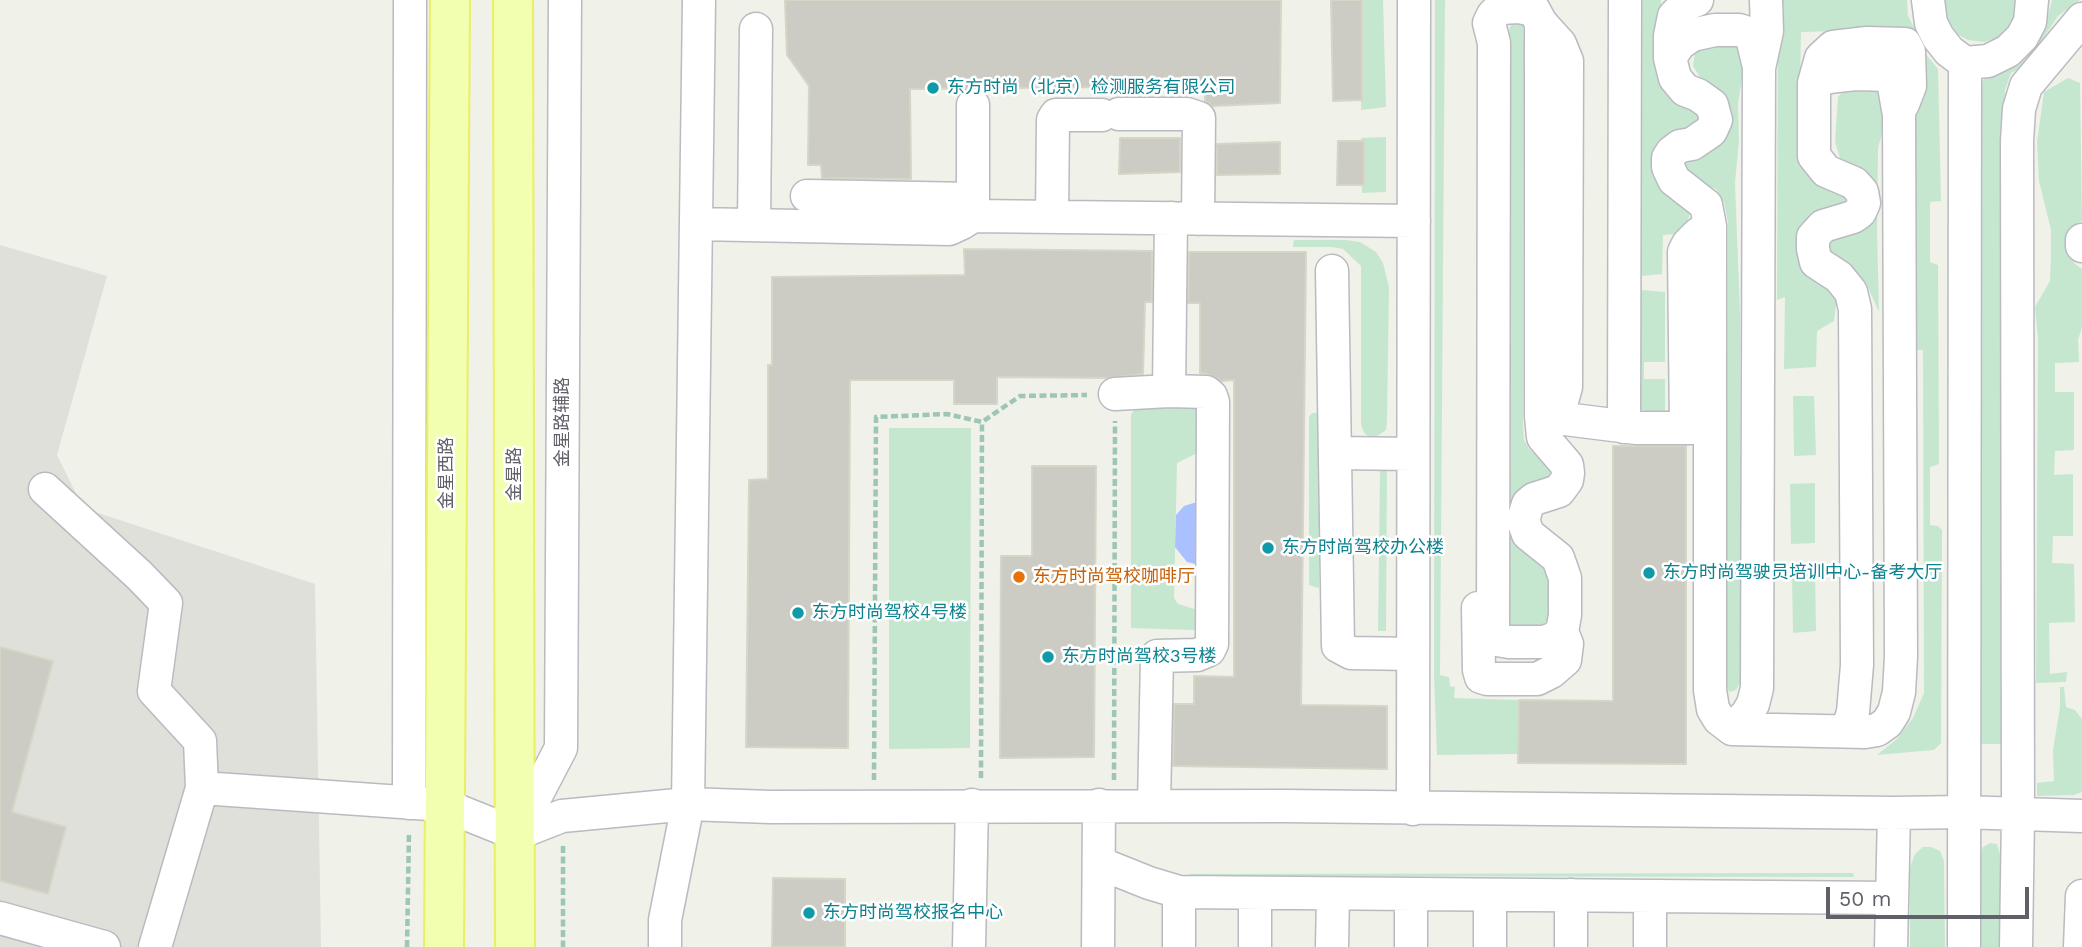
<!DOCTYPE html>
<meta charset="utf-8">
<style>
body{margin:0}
#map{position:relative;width:2082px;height:947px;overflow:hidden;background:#f0f1e8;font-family:"Work Sans",sans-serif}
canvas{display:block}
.scale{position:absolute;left:1826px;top:887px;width:203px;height:32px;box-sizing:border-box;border:4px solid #5f6068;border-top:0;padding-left:9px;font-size:21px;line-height:24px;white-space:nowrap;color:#5f6068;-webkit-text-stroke:5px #fff;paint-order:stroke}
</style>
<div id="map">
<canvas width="2082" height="947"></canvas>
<div class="scale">50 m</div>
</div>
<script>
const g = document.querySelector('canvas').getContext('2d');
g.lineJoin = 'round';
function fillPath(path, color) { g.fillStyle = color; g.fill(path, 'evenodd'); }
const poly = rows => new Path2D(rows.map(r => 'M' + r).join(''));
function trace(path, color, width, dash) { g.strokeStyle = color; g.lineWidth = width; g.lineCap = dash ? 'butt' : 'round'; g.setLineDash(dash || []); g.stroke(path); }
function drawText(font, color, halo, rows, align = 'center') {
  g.font = font + ' "Work Sans","Noto Sans SC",sans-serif'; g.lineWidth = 5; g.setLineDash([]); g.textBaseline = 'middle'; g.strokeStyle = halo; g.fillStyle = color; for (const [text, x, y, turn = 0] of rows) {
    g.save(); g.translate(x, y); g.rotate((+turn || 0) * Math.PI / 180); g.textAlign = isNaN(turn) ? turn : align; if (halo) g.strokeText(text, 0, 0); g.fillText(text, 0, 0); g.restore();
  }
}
const industrial = poly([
 [0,245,107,276,57,455,83,508,315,584,321,947,0,947]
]);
const green = poly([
 [1362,0,1383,0,1386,107,1361,110],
 [1435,0,1445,0,1440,675,1449,677,1450,686,1455,687,1454,698,1519,700,1518,754,1437,755,1434,677],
 [1640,0,1661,0,1662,83,1666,94,1706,115,1678,136,1690,211,1688,221,1678,234,1663,235,1662,274,1641,276,1642,290,1665,292,1665,362,1644,362,1644,379,1665,379,1665,413,1649,412,1640,409,1636,403],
 [1778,0,1907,0,1908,16,1915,29,1801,32,1799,145,1803,169,1812,178,1840,186,1852,203,1815,220,1837,299,1834,321,1817,331,1816,367,1784,369,1785,297,1777,300],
 [1946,0,2015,0,2015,13,2010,28,1999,37,1984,42,1968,40,1957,34,1950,24,1946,11],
 [2052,0,2080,0,2058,16,2034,52,2020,68,2011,73,2005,90,2002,744,1980,744,1980,84,1989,74,2030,51,2043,34],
 [1517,21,1523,25,1524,43,1523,425,1524,440,1530,450,1559,471,1535,488,1535,552,1552,577,1552,613,1540,630,1514,630,1509,625,1504,440,1508,33,1511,25],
 [1741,40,1743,71,1738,104,1739,140,1735,183,1740,314,1741,661,1740,683,1736,690,1729,692,1726,683,1728,222,1724,202,1716,189,1690,179,1679,160,1698,150,1703,82,1693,66,1695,53,1699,46],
 [1920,47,1938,69,1941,201,1930,202,1930,262,1938,265,1939,464,1930,467,1930,525,1938,526,1942,530,1941,743,1934,750,1877,755,1897,739,1913,718,1924,693,1923,350,1914,350,1915,129],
 [2068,78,2080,83,2082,221,2074,225,2074,263,2082,269,2082,327,2078,340,2079,362,2055,363,2055,392,2074,392,2074,450,2055,451,2054,475,2073,474,2073,536,2053,536,2052,563,2074,564,2075,622,2049,623,2050,674,2067,672,2066,682,2036,683,2038,339,2035,307,2050,281,2051,256,2051,230,2039,181,2037,142,2044,92],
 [1882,85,1882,133,1878,148,1877,232,1879,312,1866,283,1851,268,1827,257,1825,236,1852,231,1849,167,1840,158,1835,142,1838,97,1846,88],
 [1386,137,1386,192,1362,193,1361,138],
 [1294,240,1346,240,1360,242,1376,252,1383,263,1389,287,1387,422,1386,430,1379,435,1371,438,1364,433,1361,424,1361,266,1343,249,1332,247,1293,247],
 [1793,396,1814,396,1816,455,1794,456],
 [1185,402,1195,408,1201,414,1201,451,1177,463,1174,598,1178,604,1201,611,1200,626,1194,630,1131,628,1131,414,1140,404],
 [1312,413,1320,413,1319,588,1309,585,1309,417],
 [889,428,971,428,970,748,889,749],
 [1387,470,1386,631,1378,631,1380,471],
 [1815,483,1815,543,1791,544,1790,484],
 [1815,572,1816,631,1793,633,1792,573],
 [2060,687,2064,687,2066,707,2075,710,2082,719,2082,792,2074,795,2037,796,2037,783,2054,781,2053,750,2060,707],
 [1990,843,1997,844,2001,858,1999,947,1979,947,1979,858,1983,847],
 [1923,847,1931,847,1940,851,1944,861,1945,947,1910,947,1910,867,1915,854],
 [1853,873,1854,877,1187,876,1190,874]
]);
const water = poly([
 [1200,501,1200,565,1187,562,1175,547,1176,515,1184,506]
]);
const building = poly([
 [785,0,1281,0,1280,103,1213,106,1205,101,1205,86,910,89,911,179,822,178,821,165,808,165,809,86,787,55,785,0],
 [1331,0,1362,0,1362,100,1333,101,1331,0],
 [1120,138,1180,138,1180,172,1119,174,1120,138],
 [1338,141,1364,141,1364,185,1337,185,1338,141],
 [1280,142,1280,174,1217,175,1217,144,1280,142],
 [964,249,1152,251,1152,302,1145,302,1143,374,1107,378,997,377,997,404,954,404,954,380,850,380,848,748,746,747,749,480,768,479,768,365,772,365,772,277,965,275,964,249],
 [1189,252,1306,252,1301,705,1387,706,1387,769,1173,766,1174,704,1194,704,1194,676,1234,677,1234,380,1221,381,1207,374,1200,373,1200,303,1188,303,1189,252],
 [1613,446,1686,446,1686,764,1518,763,1519,700,1613,701,1613,446],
 [1032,466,1096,466,1094,757,1000,758,1001,556,1032,556,1032,466],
 [0,647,53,661,12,812,66,827,48,894,0,881,0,647],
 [773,878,845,879,845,947,772,947,773,878]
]);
const path = poly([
 [981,778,982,422],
 [874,780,876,417,947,414,982,422,1020,396,1087,395],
 [1114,780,1115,421],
 [563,846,563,947],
 [407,947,409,832]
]);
const minor = poly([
 [1697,0,1685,5,1674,16,1670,36,1670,58,1675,78,1685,90,1698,95,1712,105,1716,120,1711,131,1692,144,1680,146,1672,152,1668,158,1668,167,1674,180,1706,205,1710,226,1710,690,1713,709,1719,719,1732,729,1865,732,1877,730,1887,723,1894,712,1899,692,1901,657,1899,115,1893,81,1891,75,1855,74,1829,77,1814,83,1814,156,1826,171,1854,183,1862,192,1864,203,1860,212,1853,217,1823,226,1813,237,1813,249,1816,262,1839,277,1851,292,1855,309,1857,665,1853,712,1847,731],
 [1928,0,1931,23,1938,37,1949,51,1965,63,1988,61,2008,51,2022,37,2030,22,2032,0],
 [1519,7,1534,10,1541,23,1541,416,1543,437,1567,465,1568,473,1567,480,1559,491,1534,499,1528,504,1523,520,1528,534,1558,558,1565,578,1565,615,1562,632,1553,639,1543,642,1509,642,1497,640,1493,635,1494,43,1489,23,1493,15,1500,8,1519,7],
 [1541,23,1560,44,1567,61,1566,387,1557,419],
 [1670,58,1679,44,1692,35,1715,30,1739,30,1751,34,1759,67],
 [1814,83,1821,58,1833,47,1867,43,1905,44,1909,52,1910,86,1903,104],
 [1119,114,1187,114,1199,118,1198,219],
 [807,196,973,199],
 [973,216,973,105],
 [1052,217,1053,120,1056,115,1102,115],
 [696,224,949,229,962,223,973,216,1414,221],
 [754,225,756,29],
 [2082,240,2082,246],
 [1332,271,1338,646,1351,653,1413,654],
 [1169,391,1171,218],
 [1115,394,1169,391,1206,392,1211,396,1213,402,1212,644,1209,650,1197,655,1157,656,1154,805],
 [1541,416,1637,428,1706,428],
 [1624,427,1625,0],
 [1686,428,1684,252,1688,244,1698,234,1710,226],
 [1335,453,1413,454],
 [45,489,140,576,166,603,154,691,200,741,202,788,155,947],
 [1478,608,1479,670,1481,677,1487,679,1537,679,1551,672,1565,660,1567,644,1562,632],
 [1732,729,1747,714,1753,704,1757,688,1759,68,1767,31,1766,0],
 [202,788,444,805,516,834,562,816,688,804,770,807,1285,806,1894,813,1963,812,2082,816],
 [409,803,410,0],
 [1413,809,1414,0],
 [516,834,561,748,565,0],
 [1099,863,1149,883,1179,892,1891,898],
 [0,918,104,947],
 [665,947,665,920,688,804,699,0],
 [969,947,972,805],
 [1098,947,1099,805],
 [1179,947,1179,892],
 [1255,947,1255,893],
 [1332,947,1333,894],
 [1411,947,1411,894],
 [1490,947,1490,895],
 [1571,947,1571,895],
 [1650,947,1650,896],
 [1891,947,1894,813],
 [1964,947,1965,63],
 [2016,947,2018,815,2017,141,2019,109,2026,86,2082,19],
 [2080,947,2082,896]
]);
const major = poly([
 [513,0,515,947],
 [444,947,450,0]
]);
const markers = [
 [933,88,7,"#0f9aa8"],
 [1268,548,7,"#0f9aa8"],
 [1649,573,7,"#0f9aa8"],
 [1019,577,7,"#e8710a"],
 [798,613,7,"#0f9aa8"],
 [1048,657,7,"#0f9aa8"],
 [809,913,7,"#0f9aa8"]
];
const cultureNames = [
 ["东方时尚（北京）检测服务有限公司",947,88],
 ["东方时尚驾校办公楼",1282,548],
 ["东方时尚驾驶员培训中心-备考大厅",1663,573],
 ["东方时尚驾校4号楼",812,613],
 ["东方时尚驾校3号楼",1062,657],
 ["东方时尚驾校报名中心",823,913]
];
const streetNames = [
 ["金星路辅路",563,422,-90],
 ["金星西路",447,473,-90],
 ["金星路",515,474,-90]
];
const foodNames = [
 ["东方时尚驾校咖啡厅",1033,577]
];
fillPath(industrial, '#e0e0da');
fillPath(green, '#c5e7d0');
fillPath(water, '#abc0fe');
fillPath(building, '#ccccc4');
trace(building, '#d6d6c6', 2);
trace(minor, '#babac1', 35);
trace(major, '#ebef62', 42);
trace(path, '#9dc6b5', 4.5, [7, 3.5]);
trace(minor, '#fff', 32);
trace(major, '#f2feb0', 38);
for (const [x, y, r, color] of markers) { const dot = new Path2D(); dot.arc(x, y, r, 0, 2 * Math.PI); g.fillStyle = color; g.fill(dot); trace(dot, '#fff', 2.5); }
drawText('18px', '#0d838f', '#fff', cultureNames, 'left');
drawText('18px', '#5f6068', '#fff', streetNames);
drawText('18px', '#c56008', '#fff', foodNames, 'left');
</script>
